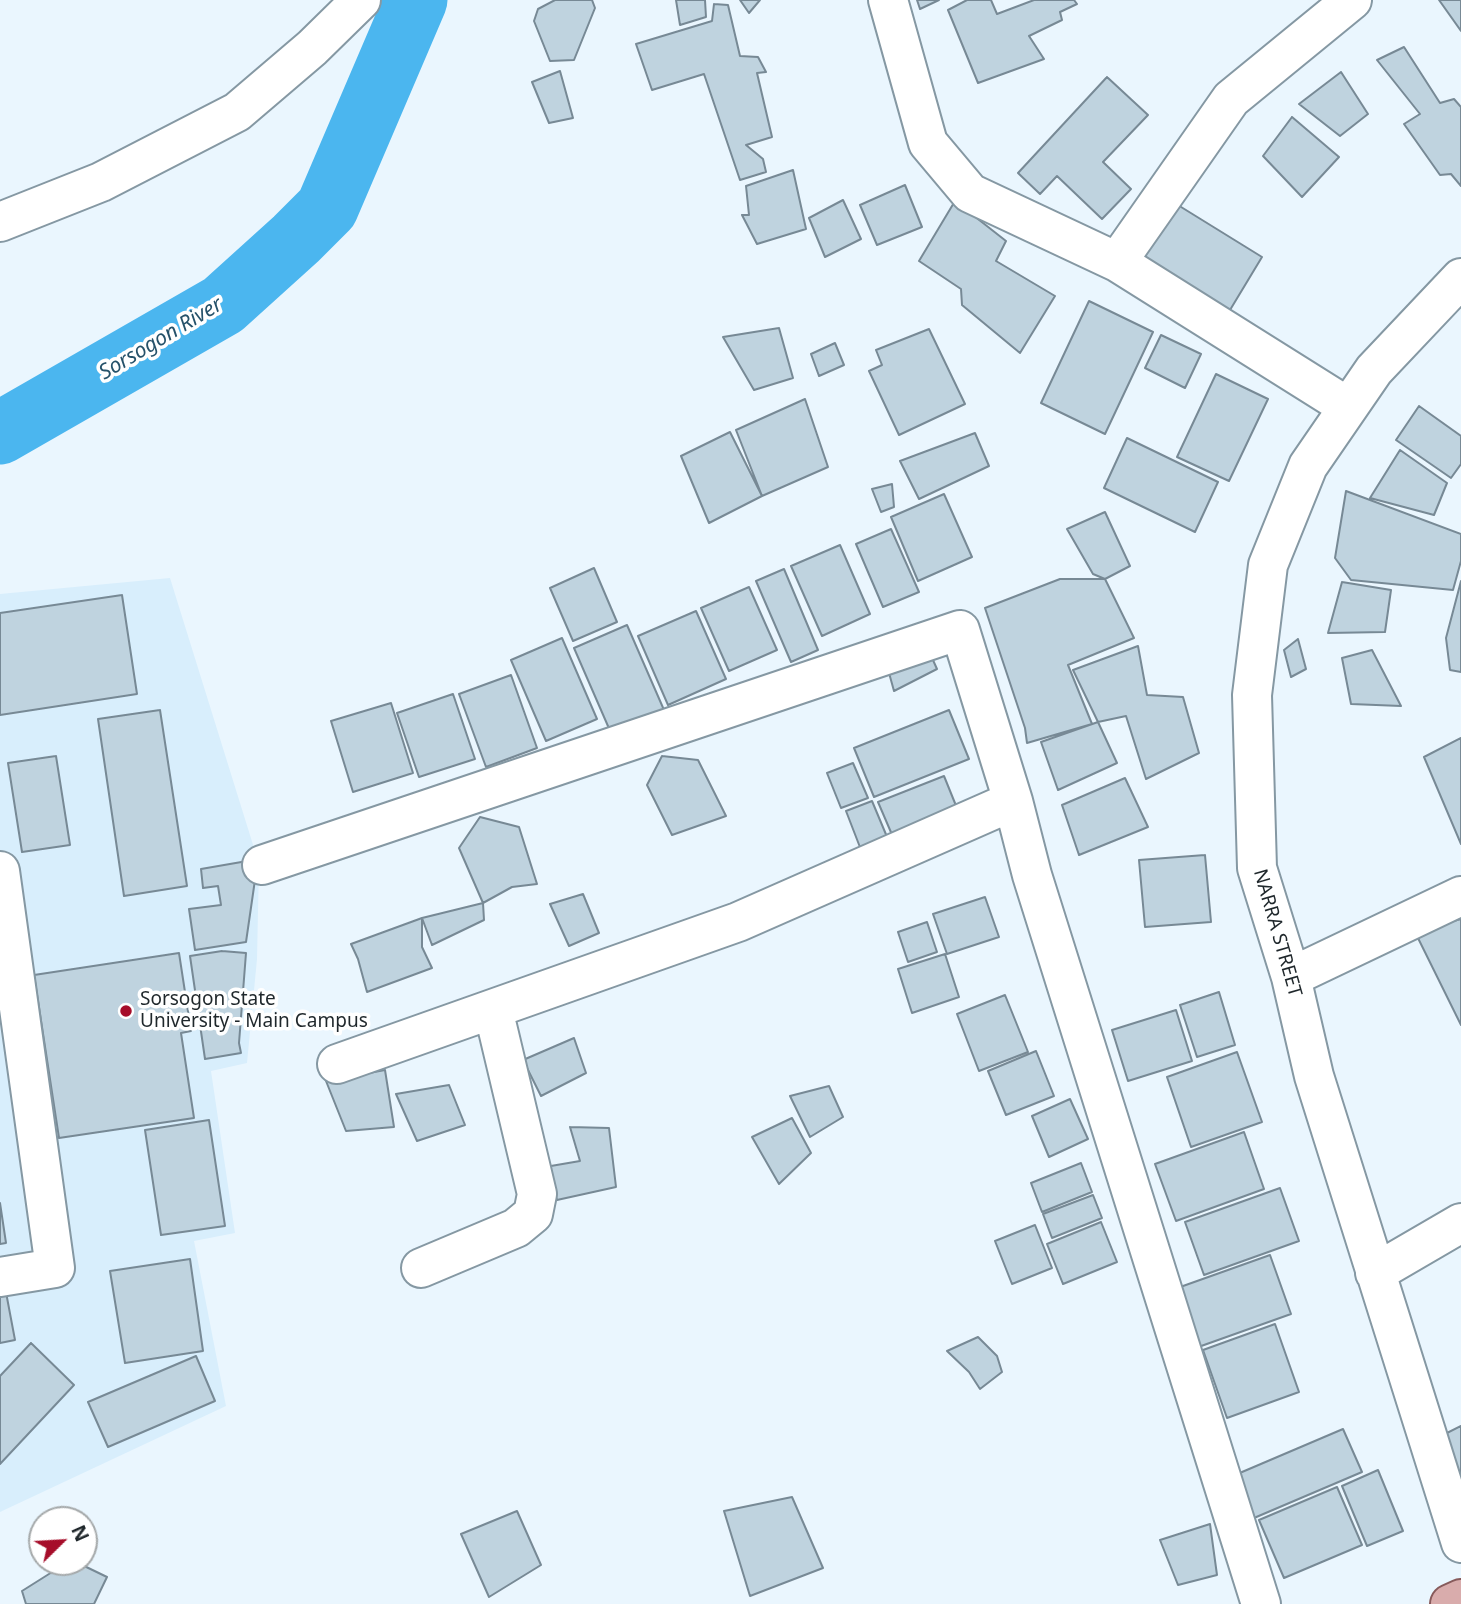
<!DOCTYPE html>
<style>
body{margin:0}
#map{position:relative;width:1461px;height:1604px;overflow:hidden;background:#eaf6fe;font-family:"Noto Sans",sans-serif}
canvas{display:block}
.north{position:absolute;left:28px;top:1506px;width:70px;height:70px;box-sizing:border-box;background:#fff;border:2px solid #a5a9aa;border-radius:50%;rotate:66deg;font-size:19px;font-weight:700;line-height:28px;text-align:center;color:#1f272b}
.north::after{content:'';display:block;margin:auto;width:24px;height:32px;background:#a60d2a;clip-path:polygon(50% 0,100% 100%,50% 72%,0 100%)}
</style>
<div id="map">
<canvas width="1461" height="1604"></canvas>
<div class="north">N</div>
</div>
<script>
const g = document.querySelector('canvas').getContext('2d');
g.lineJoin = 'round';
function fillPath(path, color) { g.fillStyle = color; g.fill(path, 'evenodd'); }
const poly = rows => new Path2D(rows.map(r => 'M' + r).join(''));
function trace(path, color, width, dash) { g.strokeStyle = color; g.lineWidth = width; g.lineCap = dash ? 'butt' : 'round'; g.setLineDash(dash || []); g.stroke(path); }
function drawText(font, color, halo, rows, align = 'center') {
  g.font = font + ' "Noto Sans",sans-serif'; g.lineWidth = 7; g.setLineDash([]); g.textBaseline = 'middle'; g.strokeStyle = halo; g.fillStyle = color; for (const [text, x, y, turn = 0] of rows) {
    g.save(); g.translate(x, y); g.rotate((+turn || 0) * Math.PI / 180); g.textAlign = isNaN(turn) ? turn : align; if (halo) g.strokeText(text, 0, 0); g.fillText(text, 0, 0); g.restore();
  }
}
const built = poly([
 [170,578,259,864,257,959,247,1063,211,1071,235,1233,194,1241,226,1406,0,1512,0,594]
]);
const river = poly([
 [0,433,223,305,296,239,327,208,416,0]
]);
const building = poly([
 [555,0,592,0,595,8,574,60,550,61,534,21,538,9,555,0],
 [676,0,705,0,706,17,680,25,676,0],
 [740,0,760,0,749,13,740,0],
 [917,0,939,0,920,9,917,0],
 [967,0,991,0,997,14,1034,0,1074,0,1077,4,1060,12,1062,20,1029,36,1044,59,978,83,948,10,967,0],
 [1439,0,1461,0,1461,31,1439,0],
 [714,4,728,5,740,56,758,57,766,72,757,73,772,137,746,145,763,159,766,172,740,180,704,74,652,90,636,44,712,21,714,4],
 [1404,47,1440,103,1454,99,1461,107,1461,186,1451,174,1440,175,1404,124,1420,114,1377,60,1404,47],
 [560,71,573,118,549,123,532,82,560,71],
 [1341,72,1368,114,1340,136,1299,104,1341,72],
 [1107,77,1148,115,1103,162,1131,189,1102,219,1057,176,1040,194,1018,173,1107,77],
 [1292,117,1339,157,1302,197,1263,156,1292,117],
 [793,170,806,229,757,244,742,215,749,215,746,186,793,170],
 [905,185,922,227,877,245,860,205,905,185],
 [843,200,861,239,825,257,809,218,843,200],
 [955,201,1006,241,996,261,1055,296,1020,353,962,305,961,289,919,261,955,201],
 [1173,202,1262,257,1230,310,1141,255,1173,202],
 [1089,301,1153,332,1105,434,1041,403,1089,301],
 [779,328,793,378,754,390,723,337,779,328],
 [929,329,965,404,899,435,869,371,882,365,876,350,929,329],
 [1161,335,1201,354,1185,388,1145,368,1161,335],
 [835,343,844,365,819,376,811,354,835,343],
 [1216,374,1268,399,1229,481,1177,457,1216,374],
 [805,399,828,467,762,496,736,430,805,399],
 [1419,406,1461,436,1461,464,1451,478,1396,440,1419,406],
 [730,432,762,496,709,523,681,456,730,432],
 [975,433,989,466,919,499,900,461,975,433],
 [1127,438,1218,482,1195,532,1104,488,1127,438],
 [1400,450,1447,483,1434,515,1370,498,1400,450],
 [892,484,894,507,881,512,872,489,892,484],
 [1346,491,1461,534,1461,561,1453,590,1351,580,1335,558,1346,491],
 [944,494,972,557,918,581,891,517,944,494],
 [1105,512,1130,566,1105,579,1093,574,1067,529,1105,512],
 [891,529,919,592,883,607,856,544,891,529],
 [840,545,870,614,822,636,791,566,840,545],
 [594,568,617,622,573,641,550,588,594,568],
 [784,569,818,650,791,662,756,581,784,569],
 [1060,579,1105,579,1134,638,1068,665,1092,724,1027,743,1025,728,985,608,1060,579],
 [1461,581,1461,672,1450,670,1446,638,1461,581],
 [1342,582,1391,590,1385,632,1328,633,1342,582],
 [749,587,777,650,729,671,701,608,749,587],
 [122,595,137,694,0,715,0,613,122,595],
 [696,611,726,679,668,705,638,636,696,611],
 [627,625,664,710,611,733,574,648,627,625],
 [562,638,597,719,546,741,511,660,562,638],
 [1298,639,1306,669,1291,677,1284,650,1298,639],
 [1138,646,1147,695,1183,697,1199,753,1146,779,1126,716,1098,722,1073,670,1138,646],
 [928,649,937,669,894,691,886,662,928,649],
 [1372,650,1401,706,1351,704,1342,658,1372,650],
 [511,675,537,748,486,767,459,694,511,675],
 [453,694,475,759,419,777,397,713,453,694],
 [391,703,413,773,353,792,331,721,391,703],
 [160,710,187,886,124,896,98,719,160,710],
 [949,710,969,759,874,797,854,748,949,710],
 [1098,722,1117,763,1058,790,1041,742,1098,722],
 [1461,738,1461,844,1424,757,1461,738],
 [56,756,70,845,22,852,8,763,56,756],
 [662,756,698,760,726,816,672,835,647,785,662,756],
 [853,763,868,798,841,808,827,773,853,763],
 [944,776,961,818,896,844,878,802,944,776],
 [1125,778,1148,827,1079,855,1062,805,1125,778],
 [872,801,890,844,863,855,846,811,872,801],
 [480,817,519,827,537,884,512,887,483,903,459,848,480,817],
 [1205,855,1211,922,1145,927,1139,860,1205,855],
 [253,860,256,873,246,942,195,950,189,909,221,905,218,886,203,888,201,869,253,860],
 [583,894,599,933,569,946,550,904,583,894],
 [985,897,999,937,947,954,933,914,985,897],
 [483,903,484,920,432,945,422,918,483,903],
 [422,918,422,947,432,968,367,992,358,959,351,944,422,918],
 [1461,919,1461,1025,1415,932,1461,919],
 [927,922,937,952,908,962,898,932,927,922],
 [222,951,246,953,239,1043,241,1053,205,1059,190,956,222,951],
 [179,953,191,1031,181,1033,194,1118,59,1138,34,975,179,953],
 [945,954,959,997,912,1013,898,969,945,954],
 [1219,992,1235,1045,1197,1057,1180,1005,1219,992],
 [1005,995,1028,1052,979,1071,957,1014,1005,995],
 [1176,1010,1192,1061,1128,1081,1112,1030,1176,1010],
 [574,1038,586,1073,541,1096,523,1060,574,1038],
 [1036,1051,1054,1096,1006,1115,988,1071,1036,1051],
 [1237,1052,1262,1122,1191,1147,1167,1077,1237,1052],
 [385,1070,394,1127,346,1131,326,1081,385,1070],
 [449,1085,465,1125,417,1141,396,1094,449,1085],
 [829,1086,843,1117,810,1137,790,1096,829,1086],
 [1070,1099,1088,1139,1049,1157,1032,1116,1070,1099],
 [792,1118,811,1153,779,1184,752,1137,792,1118],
 [209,1120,225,1226,161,1235,145,1130,209,1120],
 [570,1127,609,1128,616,1187,557,1200,545,1167,580,1161,570,1127],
 [1244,1132,1264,1189,1176,1221,1155,1164,1244,1132],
 [1081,1163,1092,1192,1042,1212,1031,1183,1081,1163],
 [1280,1188,1299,1241,1204,1275,1185,1222,1280,1188],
 [1093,1195,1102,1218,1052,1238,1043,1214,1093,1195],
 [0,1203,6,1243,0,1244,0,1203],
 [1101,1222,1117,1262,1063,1284,1047,1244,1101,1222],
 [1035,1225,1052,1268,1012,1284,995,1241,1035,1225],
 [1270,1255,1291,1314,1190,1350,1169,1291,1270,1255],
 [190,1259,203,1351,125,1363,110,1271,190,1259],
 [5,1287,15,1340,0,1343,0,1288,5,1287],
 [1275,1324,1299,1392,1227,1418,1203,1350,1275,1324],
 [978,1337,997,1356,1002,1372,980,1389,969,1372,947,1351,978,1337],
 [31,1343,74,1385,0,1464,0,1376,31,1343],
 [196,1356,215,1401,108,1447,88,1402,196,1356],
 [1461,1426,1461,1478,1441,1436,1461,1426],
 [1343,1429,1362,1472,1254,1518,1235,1475,1343,1429],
 [1378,1470,1403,1531,1367,1546,1342,1486,1378,1470],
 [1337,1487,1362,1545,1284,1578,1259,1520,1337,1487],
 [792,1497,823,1568,750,1596,724,1511,792,1497],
 [517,1511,541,1565,489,1597,461,1534,517,1511],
 [1210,1524,1217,1575,1178,1585,1160,1540,1210,1524],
 [68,1562,76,1562,107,1577,94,1604,26,1604,22,1591,68,1562]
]);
const minor = poly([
 [888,0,928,143,970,193,1117,262],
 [0,222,101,182,237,112,312,48,361,0],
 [1461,278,1374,370,1308,466,1268,565,1252,695,1257,868,1291,977,1314,1076,1461,1543],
 [1348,407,1117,262,1231,99,1352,0],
 [262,865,960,630,1013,801,1032,875,1261,1604],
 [0,871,55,1268,0,1277],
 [1291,977,1461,896],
 [337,1064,738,922,1013,801],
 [421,1268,516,1228,533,1214,537,1194,493,1009],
 [1375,1273,1461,1223]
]);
const major = poly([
 [1450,1604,1461,1599]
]);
const markers = [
 [126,1011,7,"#a60d2a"]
];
const streetNames = [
 ["NARRA STREET",1277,933,74]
];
const poiNames = [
 ["Sorsogon State",140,1000],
 ["University - Main Campus",140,1022]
];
const waterNames = [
 ["Sorsogon River",161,339,-31]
];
fillPath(built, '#d8eefc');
trace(river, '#4bb6ef', 63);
fillPath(building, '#bfd3df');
trace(building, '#778995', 2);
trace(minor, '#8598a3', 42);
trace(major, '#875a5b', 42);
trace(minor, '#fff', 38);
trace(major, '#d9acac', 38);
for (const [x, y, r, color] of markers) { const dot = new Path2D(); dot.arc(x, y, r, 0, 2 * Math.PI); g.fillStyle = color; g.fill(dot); trace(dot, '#fff', 2.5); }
drawText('19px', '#1f272b', '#fff', streetNames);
drawText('19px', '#1f272b', '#fff', poiNames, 'left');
drawText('italic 21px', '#26526a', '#fff', waterNames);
</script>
